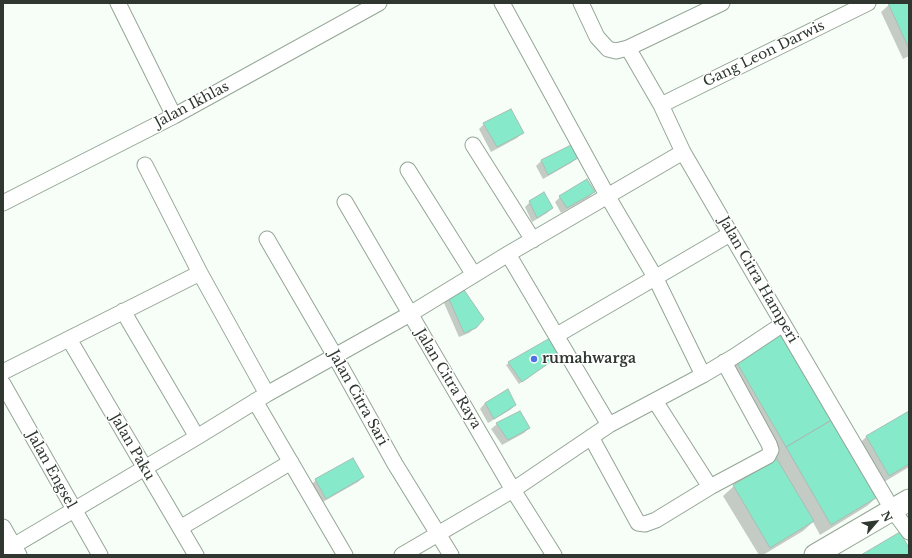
<!DOCTYPE html>
<style>
body{margin:0}
#map{position:relative;width:912px;height:558px;overflow:hidden;background:#f6fef7;font-family:"Libre Baskerville",serif}
canvas{display:block}
.frame{position:absolute;inset:0;border:4px solid #2f3730;pointer-events:none}
.north{position:absolute;left:856px;top:502px;width:40px;height:40px;-webkit-text-stroke:3px #fff;paint-order:stroke;rotate:62deg;font-size:11px;font-weight:700;line-height:16px;text-align:center;color:#2f3730}
.north::after{content:'';display:block;margin:auto;width:14px;height:18px;background:#2f3730;clip-path:polygon(50% 0,100% 100%,50% 72%,0 100%)}
</style>
<div id="map">
<canvas width="912" height="558"></canvas>
<div class="frame"></div>
<div class="north">N</div>
</div>
<script>
const g = document.querySelector('canvas').getContext('2d');
g.lineJoin = 'round';
function fillPath(path, color) { g.fillStyle = color; g.fill(path, 'evenodd'); }
const poly = rows => new Path2D(rows.map(r => 'M' + r).join(''));
function trace(path, color, width, dash) { g.strokeStyle = color; g.lineWidth = width; g.lineCap = dash ? 'butt' : 'round'; g.setLineDash(dash || []); g.stroke(path); }
function drawText(font, color, halo, rows, align = 'center') {
  g.font = font + ' "Libre Baskerville",serif'; g.lineWidth = 3; g.setLineDash([]); g.textBaseline = 'middle'; g.strokeStyle = halo; g.fillStyle = color; for (const [text, x, y, turn = 0] of rows) {
    g.save(); g.translate(x, y); g.rotate((+turn || 0) * Math.PI / 180); g.textAlign = isNaN(turn) ? turn : align; if (halo) g.strokeText(text, 0, 0); g.fillText(text, 0, 0); g.restore();
  }
}
const shadow = poly([
 [891,3,909,3,909,56,903,59,881,12],
 [484,124,522,133,517,138,491,152,479,129],
 [577,158,571,163,543,179,536,166,541,161],
 [587,181,594,192,589,197,561,213,555,202,560,197],
 [530,202,552,208,547,213,532,222,525,207],
 [449,298,475,328,469,333,459,337,444,303],
 [558,356,519,384,506,365,509,363],
 [735,359,878,496,867,506,820,535,813,522,803,531,763,555,759,555,723,496,734,486,777,460,724,369],
 [485,403,515,405,510,410,488,423,480,409],
 [909,412,909,467,879,485,856,447,866,437],
 [497,424,529,428,524,433,502,445,491,429],
 [363,477,358,482,321,503,311,485,316,480]
]);
const building = poly([
 [888,3,909,3,909,49,888,3],
 [511,109,524,133,497,147,483,123,511,109],
 [571,145,578,158,548,175,541,160,571,145],
 [587,179,595,192,567,208,559,196,587,179],
 [544,192,553,208,537,218,529,201,544,192],
 [462,287,484,319,476,328,464,333,448,297,462,287],
 [784,329,835,418,786,447,734,358,784,329],
 [550,338,559,356,522,382,508,362,550,338],
 [508,389,516,405,494,419,485,403,508,389],
 [520,411,530,428,508,440,496,423,520,411],
 [909,411,909,464,889,476,866,436,909,411],
 [835,418,879,496,831,525,786,447,835,418],
 [353,458,364,477,326,499,315,479,353,458],
 [777,459,814,521,770,548,733,485,777,459],
 [900,532,909,548,909,555,861,555,900,532]
]);
const street = poly([
 [118,3,174,116],
 [502,3,608,197,655,277,703,375],
 [581,3,597,37,608,49,616,51,628,48,722,3],
 [628,48,661,105,683,152,765,293,892,509,909,532],
 [661,105,868,3],
 [473,145,533,240],
 [145,165,200,273,267,394],
 [408,170,474,275],
 [345,202,513,490,554,555],
 [3,203,174,116,379,3],
 [267,239,335,356,395,464,451,555],
 [508,254,609,425],
 [123,311,197,437],
 [557,335,730,234],
 [69,339,196,555],
 [3,372,200,273],
 [3,384,100,555],
 [255,401,345,555],
 [591,437,638,523,645,524,656,520,710,487,655,401],
 [710,487,768,456,771,450,769,444,724,362],
 [3,527,19,555],
 [180,528,291,462],
 [3,552,197,437,267,394,410,314,508,254,683,152],
 [402,555,513,490,609,425,703,375,735,356,783,324]
]);
const secondary = poly([
 [815,555,909,500]
]);
const markers = [
 [534,359,4,"#4f71e5"]
];
const streetNames = [
 ["Gang Leon Darwis",764,54,-26],
 ["Jalan Ikhlas",192,105,-28],
 ["Jalan Citra Hamperi",758,280,60],
 ["Jalan Citra Raya",448,379,59],
 ["Jalan Citra Sari",358,398,61],
 ["Jalan Paku",132,447,60],
 ["Jalan Engsel",51,470,61]
];
const poiNames = [
 ["rumahwarga",542,359]
];
fillPath(shadow, '#0003');
fillPath(building, '#86e9ca');
trace(building, '#a5beb5', 1);
trace(street, '#94a595', 17);
trace(secondary, '#94a595', 23);
trace(street, '#fff', 15);
trace(secondary, '#fff', 21);
for (const [x, y, r, color] of markers) { const dot = new Path2D(); dot.arc(x, y, r, 0, 2 * Math.PI); g.fillStyle = color; g.fill(dot); trace(dot, '#fff', 1.5); }
drawText('14px', '#2f3730', '#fff', streetNames);
drawText('bold 14px', '#2f3730', '#fff', poiNames, 'left');
</script>
